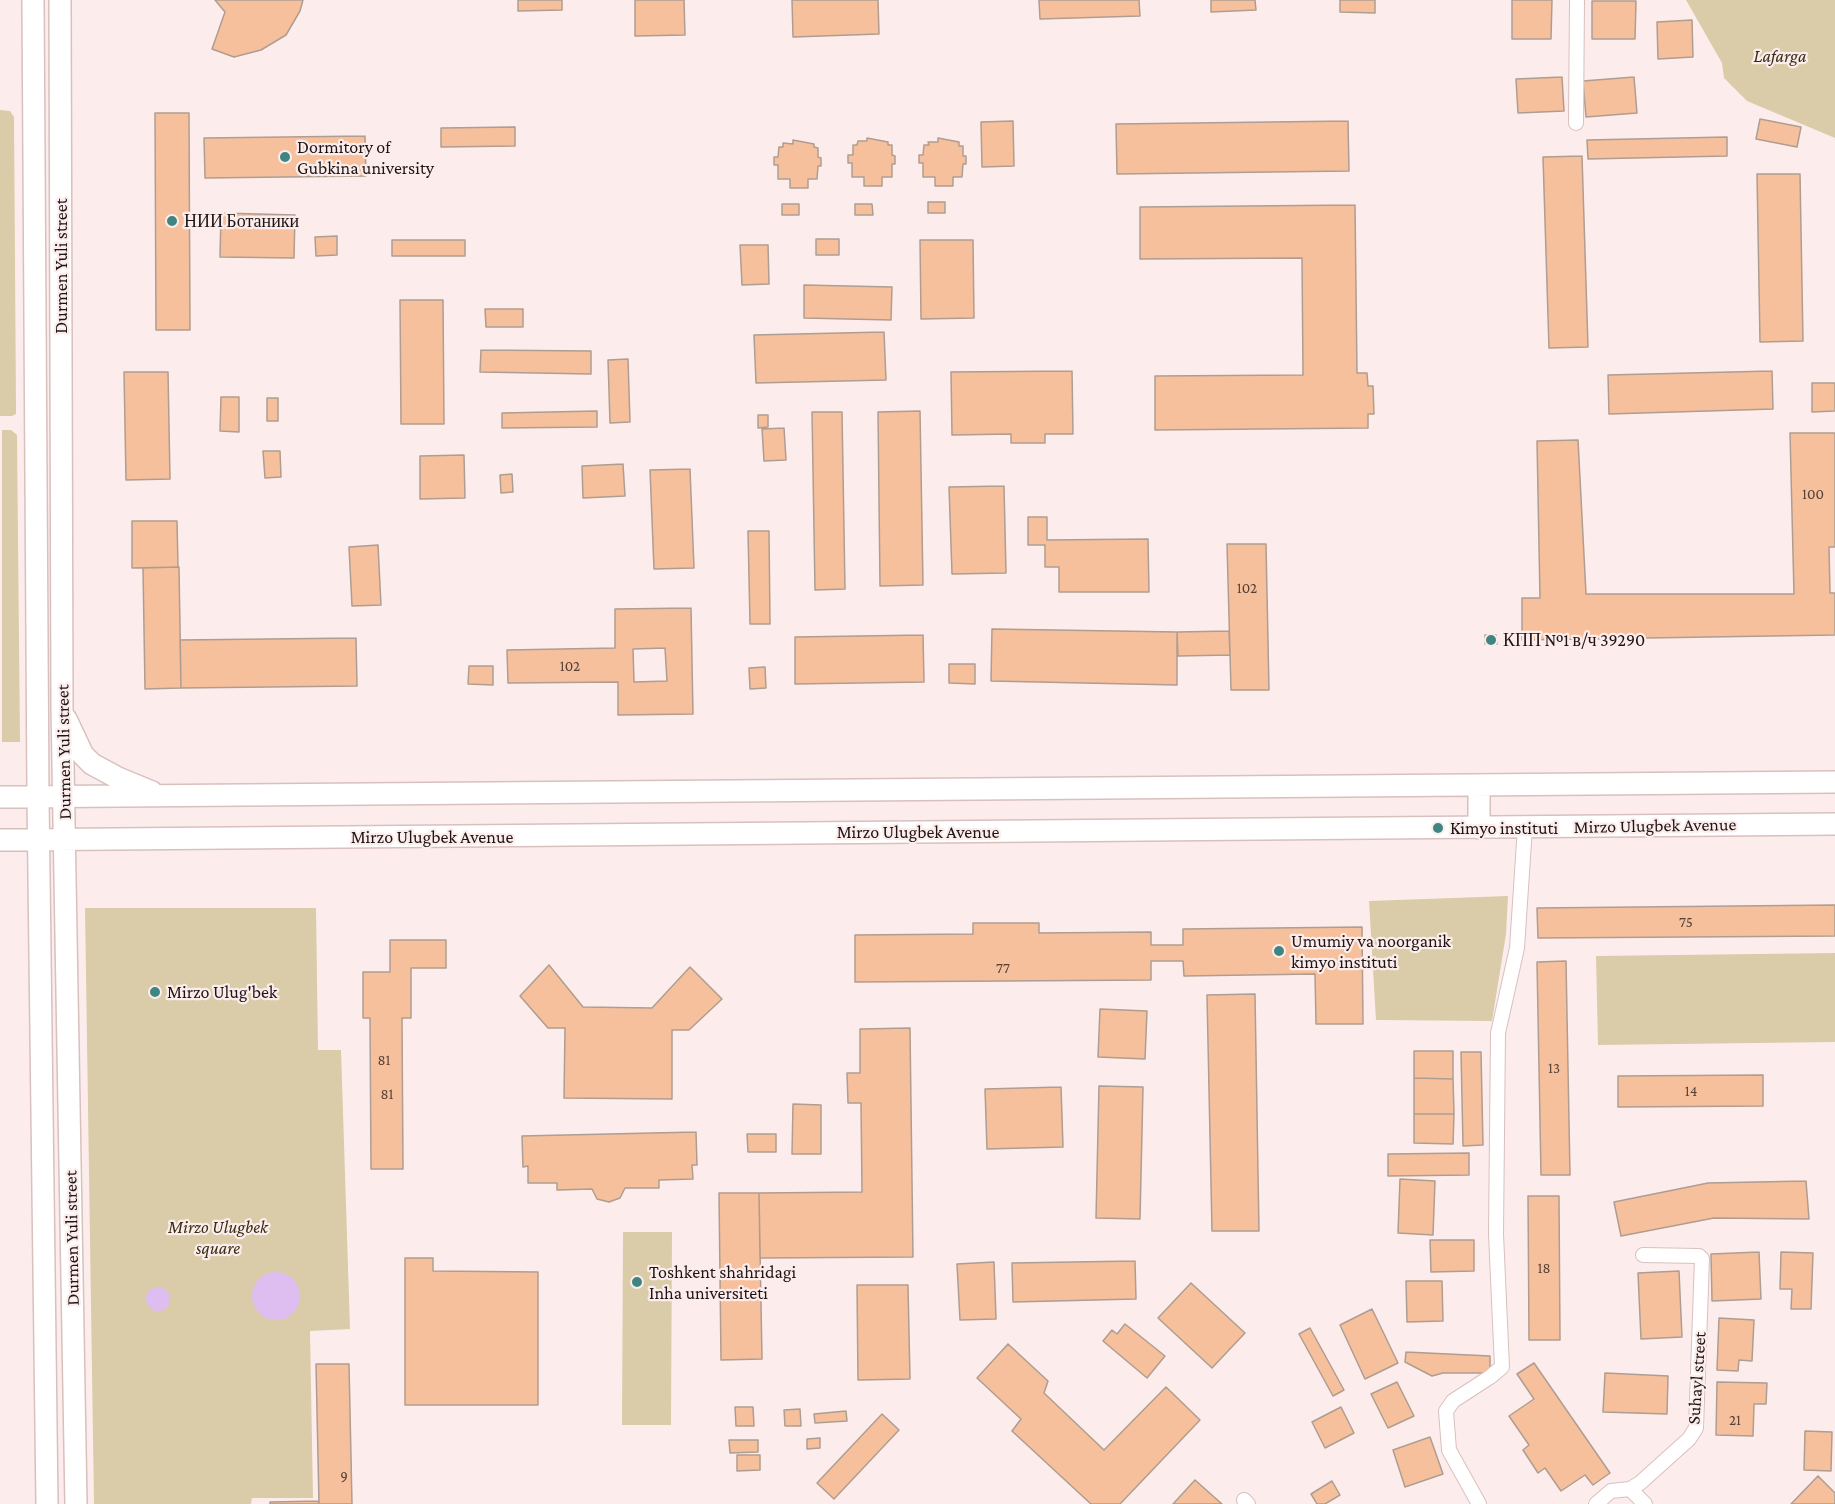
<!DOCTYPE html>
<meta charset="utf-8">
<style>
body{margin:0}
canvas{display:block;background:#fcedec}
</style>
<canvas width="1835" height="1504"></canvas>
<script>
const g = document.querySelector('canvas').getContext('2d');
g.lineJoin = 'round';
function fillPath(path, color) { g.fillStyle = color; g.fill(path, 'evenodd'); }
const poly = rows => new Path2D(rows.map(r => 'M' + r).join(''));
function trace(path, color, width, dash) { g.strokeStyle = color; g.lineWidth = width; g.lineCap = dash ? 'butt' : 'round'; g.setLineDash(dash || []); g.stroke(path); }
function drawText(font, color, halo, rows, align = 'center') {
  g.font = font + ' "Crimson Pro",serif'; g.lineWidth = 4.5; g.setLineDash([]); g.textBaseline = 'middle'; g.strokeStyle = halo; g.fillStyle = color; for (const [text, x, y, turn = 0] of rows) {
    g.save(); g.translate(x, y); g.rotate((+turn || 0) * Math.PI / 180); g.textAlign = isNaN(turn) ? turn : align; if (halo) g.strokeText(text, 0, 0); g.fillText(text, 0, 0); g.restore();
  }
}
const green = poly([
 [1686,0,1835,0,1835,138,1747,101,1724,78,1722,63],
 [0,110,10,111,14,117,16,409,16,414,12,416,0,416],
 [2,430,11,430,17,435,20,742,2,742],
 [1508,896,1506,934,1492,1021,1376,1020,1369,901],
 [85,908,316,908,318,1050,341,1050,350,1329,310,1331,313,1498,252,1498,251,1504,94,1504],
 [1835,953,1835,1042,1598,1045,1596,956],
 [623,1232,672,1232,671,1425,622,1425]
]);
const water = poly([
 '252 1296a24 24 0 1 1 48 0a24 24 0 1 1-48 0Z',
 '146 1299a12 12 0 1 1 24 0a12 12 0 1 1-24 0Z'
]);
const building = poly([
 [215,0,303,0,300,11,286,35,261,50,234,57,212,49,225,12,215,0],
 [518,0,562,0,562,10,518,11,518,0],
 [635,0,684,0,685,35,635,36,635,0],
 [792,0,878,0,879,34,793,37,792,0],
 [1039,0,1139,0,1140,16,1040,19,1039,0],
 [1211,0,1255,0,1256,10,1211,12,1211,0],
 [1340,0,1375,0,1375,13,1340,12,1340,0],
 [1512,0,1552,0,1551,39,1512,39,1512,0],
 [1592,1,1636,1,1635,39,1592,39,1592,1],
 [1692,20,1693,57,1658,59,1657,22,1692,20],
 [1562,77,1564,111,1518,113,1516,79,1562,77],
 [1634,77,1637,113,1586,117,1583,81,1634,77],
 [155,113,189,113,190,330,156,330,155,113],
 [1760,119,1801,127,1797,147,1756,139,1760,119],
 [1013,121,1014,166,982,167,981,122,1013,121],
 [1348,121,1349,171,1117,174,1116,124,1348,121],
 [515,127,515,146,441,147,441,128,515,127],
 [365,136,366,176,205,178,204,138,365,136],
 [1727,137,1727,156,1588,159,1587,140,1727,137],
 [867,138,888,142,888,145,892,145,892,155,895,156,895,164,892,164,892,177,882,177,882,186,864,186,864,177,852,177,852,163,848,163,848,155,853,155,853,145,857,145,858,141,867,141,867,138],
 [938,138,959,142,959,146,963,146,963,156,966,156,966,164,963,164,962,177,953,177,953,186,935,186,935,177,923,177,923,163,919,163,919,155,923,155,924,145,929,145,928,142,938,142,938,138],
 [793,140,814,144,814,147,818,148,818,157,821,158,821,166,818,166,817,179,808,179,808,188,790,188,790,179,778,179,778,165,774,165,774,157,778,157,779,147,783,147,783,143,793,144,793,140],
 [1582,156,1588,347,1549,348,1543,157,1582,156],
 [1757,174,1800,174,1803,341,1760,342,1757,174],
 [928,202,945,202,945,213,928,213,928,202],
 [782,204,799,204,799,215,782,215,782,204],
 [855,204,872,204,873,215,855,215,855,204],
 [1355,205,1357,373,1367,373,1368,386,1373,386,1374,414,1368,414,1368,428,1155,430,1155,376,1303,375,1302,258,1140,259,1140,207,1355,205],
 [221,213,295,215,294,258,220,257,221,213],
 [337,236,337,255,316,256,315,237,337,236],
 [816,239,839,239,839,255,816,255,816,239],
 [392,240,465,240,465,256,392,256,392,240],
 [920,240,973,240,974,318,921,319,920,240],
 [740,245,768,245,769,284,742,285,740,245],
 [804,285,892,287,891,320,804,318,804,285],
 [400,300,443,300,444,424,401,424,400,300],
 [485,309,523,309,523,327,486,327,485,309],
 [884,332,886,380,756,383,754,335,884,332],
 [481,350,591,351,591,374,480,372,481,350],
 [628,359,630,422,610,423,608,360,628,359],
 [1072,371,1073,434,1045,434,1045,443,1011,443,1011,434,952,435,951,372,1072,371],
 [1772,371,1773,409,1609,414,1608,375,1772,371],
 [124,372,168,372,170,479,126,480,124,372],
 [1812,383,1835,383,1835,411,1812,412,1812,383],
 [221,397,239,397,239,432,220,431,221,397],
 [267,398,278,398,278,421,267,421,267,398],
 [597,411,597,427,502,428,502,413,597,411],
 [920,411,923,585,880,586,878,412,920,411],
 [812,412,842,412,845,589,815,590,812,412],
 [758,415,768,415,768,427,758,428,758,415],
 [784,428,786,460,764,461,762,429,784,428],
 [1790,433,1835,433,1835,547,1829,547,1830,593,1835,593,1835,635,1522,640,1522,598,1540,598,1537,441,1578,440,1586,594,1794,594,1790,433],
 [263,451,280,451,281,477,265,478,263,451],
 [464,455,465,498,420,499,420,456,464,455],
 [623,464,625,496,583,498,582,466,623,464],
 [690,469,694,568,654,569,650,470,690,469],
 [512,474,513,492,501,493,500,475,512,474],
 [1004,486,1006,573,952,574,949,487,1004,486],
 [1028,517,1047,517,1047,540,1148,539,1149,592,1059,592,1059,567,1045,567,1045,545,1028,545,1028,517],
 [132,521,177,521,178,567,132,568,132,521],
 [748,531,769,531,770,624,750,624,748,531],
 [1227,544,1266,544,1269,690,1231,690,1227,544],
 [378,545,381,605,352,606,349,547,378,545],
 [179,567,181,688,145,689,143,568,179,567],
 [691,608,693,714,618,715,618,682,508,683,507,650,615,648,615,609,691,608],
 [665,648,667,681,634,682,633,649,665,648],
 [992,629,1177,632,1177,685,991,681,992,629],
 [1229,631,1230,655,1178,656,1177,632,1229,631],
 [923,635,924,682,795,684,795,637,923,635],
 [1485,635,1496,635,1497,644,1485,644,1485,635],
 [356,638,357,686,181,688,180,640,356,638],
 [949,664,975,664,975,684,949,683,949,664],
 [469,666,493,666,493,685,468,684,469,666],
 [765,667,766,688,750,689,749,668,765,667],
 [1835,905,1835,936,1538,938,1537,908,1835,905],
 [973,923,1039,923,1039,933,1151,932,1151,945,1183,945,1183,929,1362,927,1363,1024,1316,1024,1315,974,1184,976,1183,961,1151,961,1151,980,855,982,855,935,973,934,973,923],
 [390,940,446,940,446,968,411,968,411,1018,402,1018,403,1169,371,1169,370,1018,363,1018,363,972,390,972,390,940],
 [1566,961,1570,1175,1541,1175,1537,962,1566,961],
 [549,965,583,1007,652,1008,690,967,722,999,689,1030,672,1030,672,1099,564,1098,565,1028,548,1028,520,996,549,965],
 [1255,994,1259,1231,1212,1231,1207,995,1255,994],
 [1100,1009,1147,1011,1145,1059,1098,1057,1100,1009],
 [910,1028,913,1257,760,1258,759,1193,862,1192,861,1103,848,1103,847,1073,860,1073,860,1029,910,1028],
 [1414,1051,1453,1051,1453,1079,1414,1078,1414,1051],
 [1461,1052,1481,1052,1483,1145,1463,1146,1461,1052],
 [1763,1075,1763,1106,1618,1107,1618,1076,1763,1075],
 [1414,1078,1453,1079,1454,1114,1414,1114,1414,1078],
 [1099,1086,1143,1087,1140,1219,1096,1218,1099,1086],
 [1061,1087,1063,1147,987,1149,985,1089,1061,1087],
 [793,1104,821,1105,821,1154,792,1154,793,1104],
 [1414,1114,1454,1114,1453,1144,1414,1143,1414,1114],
 [696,1132,697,1165,692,1165,693,1179,659,1180,659,1188,625,1188,620,1198,609,1202,597,1199,592,1189,557,1190,557,1183,528,1183,528,1166,523,1167,522,1136,696,1132],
 [747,1134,776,1134,776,1152,748,1152,747,1134],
 [1469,1153,1469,1175,1388,1176,1388,1154,1469,1153],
 [1400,1179,1435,1181,1433,1235,1398,1233,1400,1179],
 [1806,1181,1809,1219,1714,1218,1621,1236,1614,1202,1708,1183,1806,1181],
 [719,1193,759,1193,762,1359,721,1360,719,1193],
 [1528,1196,1559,1196,1560,1340,1529,1340,1528,1196],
 [1430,1240,1474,1240,1474,1271,1431,1272,1430,1240],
 [1759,1252,1761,1299,1712,1301,1711,1254,1759,1252],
 [1781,1252,1813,1253,1811,1309,1791,1309,1792,1289,1780,1289,1781,1252],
 [405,1258,433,1258,433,1271,538,1272,538,1405,405,1405,405,1258],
 [1135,1261,1136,1299,1013,1302,1012,1263,1135,1261],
 [994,1262,996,1319,960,1320,957,1264,994,1262],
 [1679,1271,1682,1337,1641,1339,1638,1273,1679,1271],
 [1406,1281,1442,1281,1443,1321,1407,1322,1406,1281],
 [1191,1283,1245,1333,1212,1368,1158,1318,1191,1283],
 [857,1285,908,1285,910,1379,858,1380,857,1285],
 [1372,1309,1398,1363,1365,1379,1340,1325,1372,1309],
 [1719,1318,1754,1320,1752,1361,1739,1360,1738,1371,1717,1370,1719,1318],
 [1125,1324,1165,1356,1147,1378,1103,1341,1112,1330,1117,1334,1125,1324],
 [1310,1328,1344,1390,1333,1396,1299,1334,1310,1328],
 [1008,1344,1048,1381,1044,1393,1104,1450,1166,1387,1200,1420,1120,1504,1091,1504,1012,1431,1021,1419,977,1378,1008,1344],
 [1406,1352,1490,1356,1490,1373,1443,1373,1432,1376,1405,1362,1406,1352],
 [1534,1363,1610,1473,1593,1485,1585,1475,1561,1491,1545,1468,1538,1473,1523,1450,1529,1445,1509,1416,1534,1399,1517,1374,1534,1363],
 [316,1364,349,1364,352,1504,319,1504,316,1364],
 [1605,1373,1668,1376,1667,1414,1603,1412,1605,1373],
 [1397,1382,1414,1416,1388,1428,1371,1394,1397,1382],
 [1717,1382,1767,1383,1766,1404,1754,1404,1753,1436,1716,1435,1717,1382],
 [735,1407,753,1407,754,1426,736,1426,735,1407],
 [1341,1407,1354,1433,1325,1448,1312,1422,1341,1407],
 [800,1409,801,1426,785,1426,784,1410,800,1409],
 [846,1411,847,1421,815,1423,814,1414,846,1411],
 [882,1414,899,1430,834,1499,817,1483,882,1414],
 [1805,1431,1832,1432,1831,1471,1804,1470,1805,1431],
 [1430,1437,1443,1474,1405,1487,1393,1450,1430,1437],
 [820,1438,820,1448,807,1449,807,1439,820,1438],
 [729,1440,758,1440,758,1452,730,1453,729,1440],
 [737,1455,760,1455,760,1470,737,1471,737,1455],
 [1818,1476,1835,1493,1835,1504,1791,1504,1818,1476],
 [1195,1480,1222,1504,1173,1504,1195,1480],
 [1332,1481,1340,1495,1325,1504,1317,1504,1311,1494,1332,1481],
 [319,1501,319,1504,270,1504,270,1502,319,1501]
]);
const street = poly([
 [1576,123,1577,0],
 [1630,1489,1645,1504],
 [1244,1500,1248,1504],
 [1479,1504,1449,1450,1446,1411,1453,1401,1490,1377,1502,1367,1496,1234,1498,1033,1517,948,1525,827],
 [1596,1504,1611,1491,1630,1489,1640,1483,1689,1439,1696,1428,1702,1259,1699,1256,1643,1255]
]);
const primary = poly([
 [33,0,38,797,47,1504],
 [60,0,62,707,76,1504],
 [66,719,83,755,92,764,118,778,152,792],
 [1479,785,1479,828],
 [0,797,1835,782],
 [0,840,1835,824]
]);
const markers = [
 [285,157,6,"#3f8683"],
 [172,221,6,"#3f8683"],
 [1491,640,6,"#3f8683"],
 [1438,828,6,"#3f8683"],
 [1279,951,6,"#3f8683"],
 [155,992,6,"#3f8683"],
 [637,1282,6,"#3f8683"]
];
const numberNames = [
 ["100",1813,494],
 ["102",1247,588],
 ["102",570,666],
 ["75",1686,922],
 ["77",1003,968],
 ["81",384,1060],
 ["13",1554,1068],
 ["14",1691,1091],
 ["81",387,1094],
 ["18",1544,1268],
 ["21",1735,1420],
 ["9",344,1476]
];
const parkNames = [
 ["Lafarga",1780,56],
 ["Mirzo Ulugbek",218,1227],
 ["square",218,1248]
];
const poiNames = [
 ["Dormitory of",297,147],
 ["Gubkina university",297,168],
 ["НИИ Ботаники",184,221],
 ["КПП №1 в/ч 39290",1503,640],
 ["Kimyo instituti",1450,828],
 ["Umumiy va noorganik",1291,941],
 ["kimyo instituti",1291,962],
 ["Mirzo Ulug'bek",167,992],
 ["Toshkent shahridagi",649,1272],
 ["Inha universiteti",649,1293]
];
const streetNames = [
 ["Durmen Yuli street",61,266,-90],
 ["Durmen Yuli street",64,752,-91],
 ["Mirzo Ulugbek Avenue",1655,826,-1],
 ["Mirzo Ulugbek Avenue",918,832],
 ["Mirzo Ulugbek Avenue",432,837],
 ["Durmen Yuli street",72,1238,-91],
 ["Suhayl street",1697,1378,-86]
];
fillPath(green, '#dacca9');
fillPath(water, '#debdf1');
fillPath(building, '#f7c09c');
trace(building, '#af9d91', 1.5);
trace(street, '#d8c0bf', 16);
trace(primary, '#d8c0bf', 24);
trace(street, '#fff', 14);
trace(primary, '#fff', 21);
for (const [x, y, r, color] of markers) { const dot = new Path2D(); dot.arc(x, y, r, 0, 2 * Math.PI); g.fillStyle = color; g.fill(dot); trace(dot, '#fcedec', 2); }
drawText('15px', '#544036', null, numberNames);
drawText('italic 18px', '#362c11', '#fcedec', parkNames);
drawText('18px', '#1d1514', '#fcedec', poiNames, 'left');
drawText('18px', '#1d1514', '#fcedec', streetNames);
</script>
